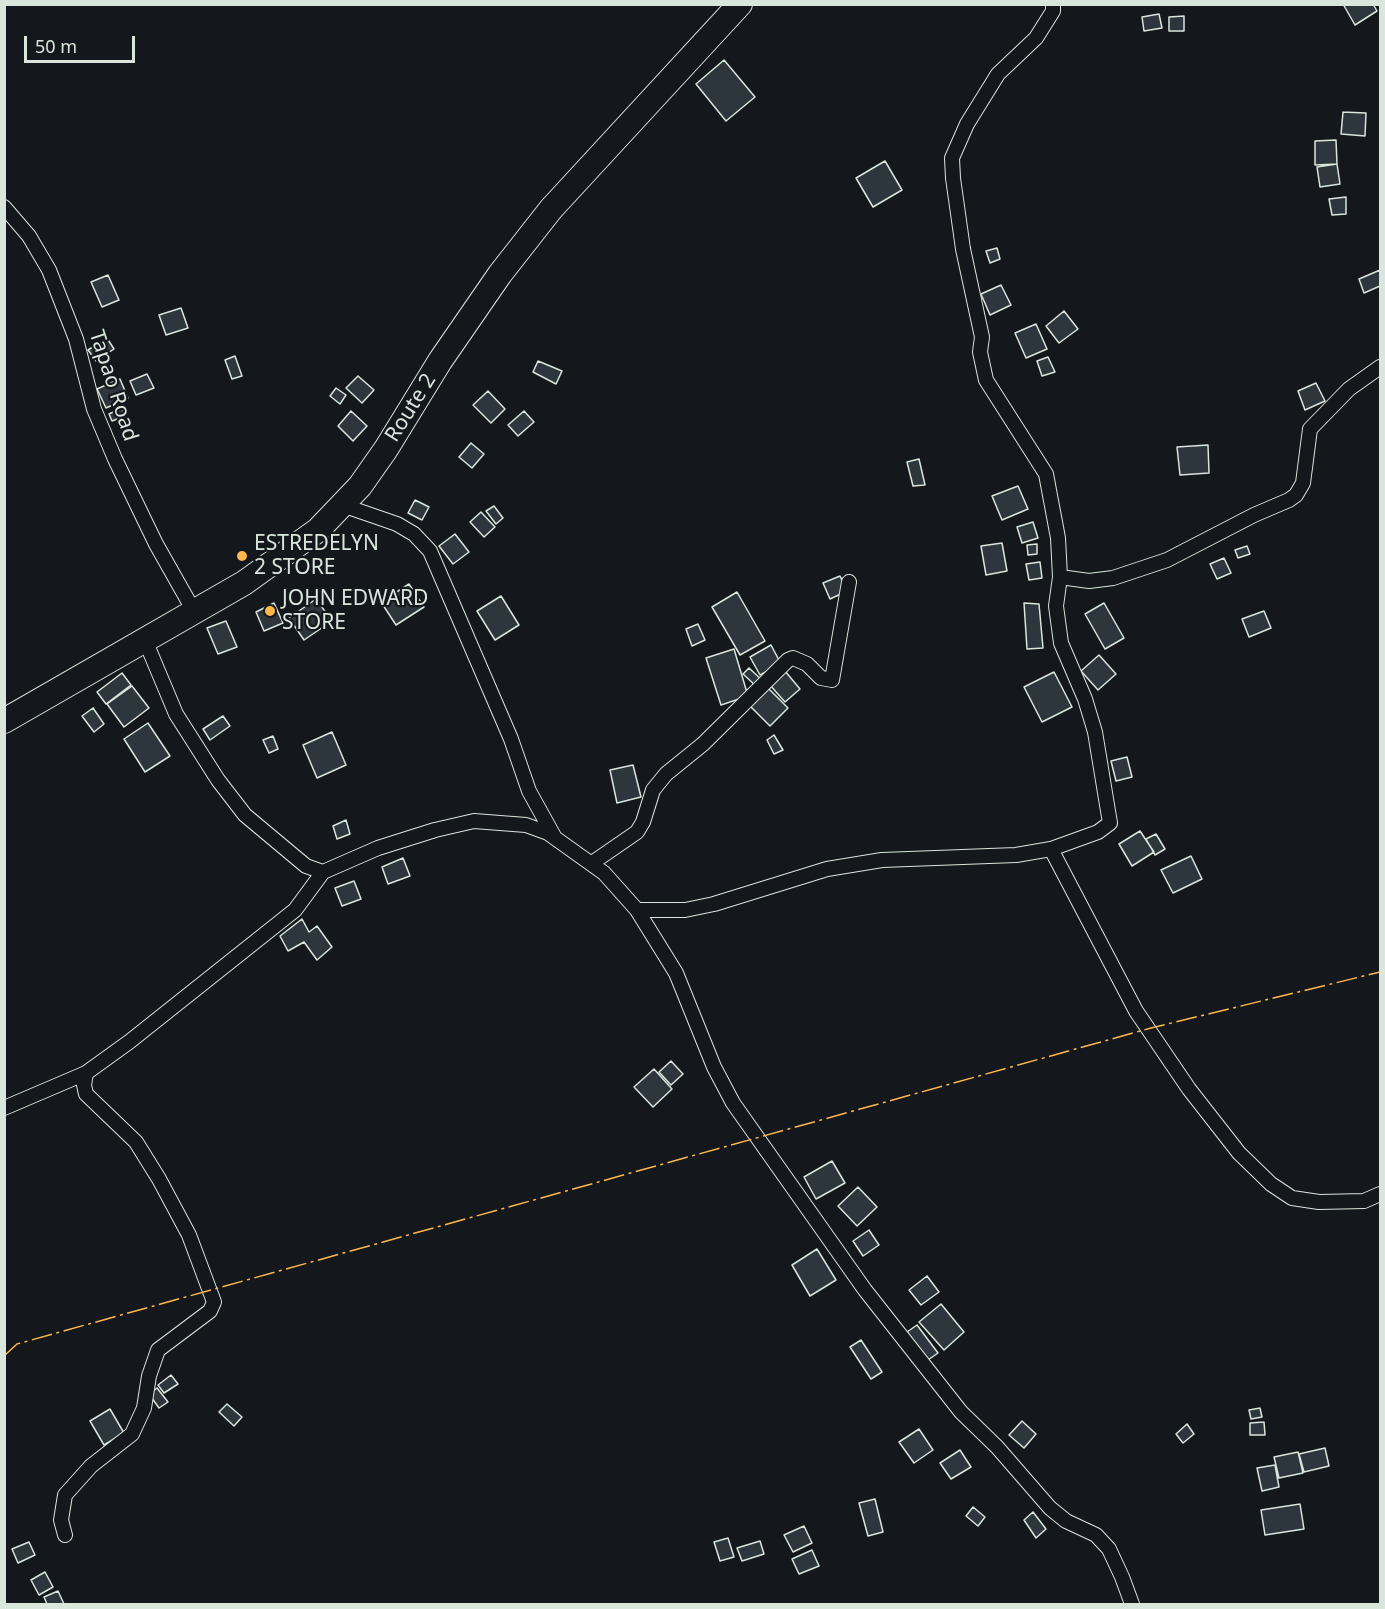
<!DOCTYPE html>
<style>
body{margin:0}
#map{position:relative;width:1385px;height:1609px;overflow:hidden;background:#14181c;font-family:"Noto Sans",sans-serif}
canvas{display:block}
.frame{position:absolute;inset:0;border:6px solid #d8e6dc;pointer-events:none}
.scale{position:absolute;left:24px;top:36px;width:111px;height:27px;box-sizing:border-box;border:3px solid #d8e6dc;border-top:0;padding-left:8px;font-size:18px;line-height:21px;white-space:nowrap;color:#d8e6dc;-webkit-text-stroke:4px #14181c;paint-order:stroke}
</style>
<div id="map">
<canvas width="1385" height="1609"></canvas>
<div class="frame"></div>
<div class="scale">50 m</div>
</div>
<script>
const g = document.querySelector('canvas').getContext('2d');
g.lineJoin = 'round';
function fillPath(path, color) { g.fillStyle = color; g.fill(path, 'evenodd'); }
const poly = rows => new Path2D(rows.map(r => 'M' + r).join(''));
function trace(path, color, width, dash) { g.strokeStyle = color; g.lineWidth = width; g.lineCap = dash ? 'butt' : 'round'; g.setLineDash(dash || []); g.stroke(path); }
function drawText(font, color, halo, rows, align = 'center') {
  g.font = font + ' "Noto Sans",sans-serif'; g.lineWidth = 4.5; g.setLineDash([]); g.textBaseline = 'middle'; g.strokeStyle = halo; g.fillStyle = color; for (const [text, x, y, turn = 0] of rows) {
    g.save(); g.translate(x, y); g.rotate((+turn || 0) * Math.PI / 180); g.textAlign = isNaN(turn) ? turn : align; if (halo) g.strokeText(text, 0, 0); g.fillText(text, 0, 0); g.restore();
  }
}
const building = poly([
 [1343,4,1373,4,1377,11,1355,25,1343,4],
 [1159,14,1162,28,1144,31,1142,17,1159,14],
 [1184,16,1184,31,1169,31,1169,17,1184,16],
 [724,60,755,97,726,121,696,84,724,60],
 [1343,112,1366,113,1365,136,1341,134,1343,112],
 [1336,140,1337,164,1315,165,1315,141,1336,140],
 [885,161,902,190,873,207,856,178,885,161],
 [1337,164,1340,184,1320,187,1317,167,1337,164],
 [1346,197,1346,214,1332,215,1329,199,1346,197],
 [997,248,1000,259,990,263,986,251,997,248],
 [1380,270,1380,286,1364,293,1359,279,1380,270],
 [108,275,119,300,102,307,91,282,108,275],
 [1001,285,1011,305,990,315,981,294,1001,285],
 [181,308,188,328,166,335,159,315,181,308],
 [1064,311,1078,329,1059,343,1046,326,1064,311],
 [1036,324,1047,349,1026,358,1015,333,1036,324],
 [107,338,114,349,96,361,88,350,107,338],
 [235,356,242,376,232,379,225,360,235,356],
 [1048,357,1055,372,1042,376,1037,361,1048,357],
 [538,361,562,371,556,384,533,372,538,361],
 [147,374,154,388,136,395,130,381,147,374],
 [358,376,374,390,362,403,346,388,358,376],
 [120,379,128,398,106,408,97,389,120,379],
 [1316,383,1325,401,1305,410,1298,391,1316,383],
 [336,388,346,395,340,404,330,396,336,388],
 [488,391,505,409,491,423,473,405,488,391],
 [122,408,125,416,112,421,109,414,122,408],
 [351,411,367,426,353,441,338,426,351,411],
 [524,411,534,422,518,436,508,425,524,411],
 [471,443,484,454,472,468,459,457,471,443],
 [1208,445,1209,473,1180,475,1177,447,1208,445],
 [919,459,925,485,913,486,907,462,919,459],
 [1018,486,1028,509,1002,520,992,496,1018,486],
 [415,500,429,507,422,520,408,513,415,500],
 [494,506,503,518,496,524,486,511,494,506],
 [481,512,495,527,484,537,470,522,481,512],
 [1033,522,1038,538,1022,543,1017,527,1033,522],
 [455,534,469,552,453,564,439,546,455,534],
 [1002,543,1007,571,986,575,981,546,1002,543],
 [1037,544,1037,554,1028,555,1027,545,1037,544],
 [1247,546,1250,554,1238,558,1235,550,1247,546],
 [1224,558,1231,573,1217,579,1210,564,1224,558],
 [1040,562,1042,578,1029,580,1026,564,1040,562],
 [840,576,847,591,830,599,823,583,840,576],
 [409,584,424,607,396,625,381,602,409,584],
 [737,592,765,641,740,655,712,607,737,592],
 [501,596,519,625,495,640,477,611,501,596],
 [316,599,332,621,304,640,289,618,316,599],
 [274,603,283,623,264,631,256,612,274,603],
 [1024,603,1039,604,1043,648,1027,649,1024,603],
 [1104,603,1124,638,1105,649,1085,614,1104,603],
 [1264,611,1271,628,1249,637,1242,619,1264,611],
 [226,621,237,647,218,654,207,628,226,621],
 [698,624,705,640,692,646,686,629,698,624],
 [771,645,781,664,760,675,750,657,771,645],
 [734,649,748,696,721,705,706,658,734,649],
 [1099,655,1116,674,1098,690,1081,671,1099,655],
 [749,668,763,681,757,687,743,674,749,668],
 [785,671,800,689,785,702,769,684,785,671],
 [1054,672,1072,707,1042,722,1024,687,1054,672],
 [122,673,131,685,106,704,97,692,122,673],
 [132,686,149,708,124,727,107,704,132,686],
 [768,688,788,708,770,726,750,706,768,688],
 [93,708,104,724,94,732,82,716,93,708],
 [223,716,230,726,210,740,203,729,223,716],
 [148,723,170,756,145,772,124,739,148,723],
 [332,732,346,765,317,778,303,745,332,732],
 [774,735,783,750,774,754,767,740,774,735],
 [273,736,278,749,269,753,263,740,273,736],
 [1127,757,1132,777,1116,781,1111,761,1127,757],
 [633,765,641,797,617,803,610,770,633,765],
 [346,820,350,834,337,839,333,826,346,820],
 [1140,831,1154,852,1132,866,1119,844,1140,831],
 [1156,834,1165,849,1155,855,1146,839,1156,834],
 [1191,856,1202,879,1173,893,1161,870,1191,856],
 [403,858,410,876,388,884,382,867,403,858],
 [354,881,361,899,342,906,335,888,354,881],
 [302,919,309,932,317,926,332,947,317,960,304,942,288,951,280,936,302,919],
 [671,1061,683,1074,671,1085,659,1072,671,1061],
 [654,1069,672,1089,653,1107,634,1087,654,1069],
 [832,1161,845,1183,816,1199,804,1177,832,1161],
 [858,1187,877,1207,857,1226,838,1206,858,1187],
 [869,1230,879,1245,863,1256,853,1241,869,1230],
 [817,1249,836,1280,810,1296,792,1265,817,1249],
 [927,1276,939,1292,921,1305,909,1290,927,1276],
 [941,1304,964,1332,944,1350,919,1322,941,1304],
 [917,1325,938,1353,928,1360,907,1332,917,1325],
 [861,1340,882,1372,871,1379,850,1347,861,1340],
 [171,1375,178,1384,164,1393,158,1385,171,1375],
 [157,1388,168,1402,159,1408,149,1394,157,1388],
 [227,1404,242,1417,234,1426,219,1412,227,1404],
 [1260,1408,1262,1417,1251,1419,1249,1410,1260,1408],
 [110,1409,124,1433,104,1445,90,1421,110,1409],
 [1022,1421,1036,1434,1024,1448,1009,1435,1022,1421],
 [1264,1422,1265,1435,1250,1435,1250,1423,1264,1422],
 [1187,1424,1194,1434,1183,1443,1176,1434,1187,1424],
 [919,1429,933,1450,914,1463,899,1442,919,1429],
 [1325,1448,1329,1466,1304,1472,1299,1454,1325,1448],
 [960,1450,971,1467,951,1479,940,1463,960,1450],
 [1298,1452,1303,1473,1279,1478,1274,1457,1298,1452],
 [1275,1465,1279,1487,1262,1491,1257,1468,1275,1465],
 [875,1499,883,1532,868,1536,859,1503,875,1499],
 [1300,1504,1304,1529,1265,1535,1261,1510,1300,1504],
 [973,1507,985,1517,978,1526,966,1516,973,1507],
 [1033,1512,1046,1529,1036,1538,1024,1520,1033,1512],
 [804,1526,812,1543,793,1552,784,1535,804,1526],
 [728,1538,734,1557,720,1561,714,1542,728,1538],
 [760,1541,764,1554,742,1561,737,1548,760,1541],
 [29,1542,35,1555,18,1563,12,1549,29,1542],
 [812,1550,819,1566,799,1574,792,1559,812,1550],
 [45,1572,53,1587,39,1595,31,1580,45,1572],
 [58,1591,64,1604,47,1604,44,1597,58,1591]
]);
const street = poly([
 [4,207,29,236,49,270,76,339,94,409,115,459,156,544,195,613],
 [342,505,397,524,414,534,430,551,511,739,529,791,555,838],
 [1060,577,1089,581,1113,578,1167,560,1254,515,1289,500,1296,495,1303,483,1310,429,1349,389,1380,367],
 [145,640,176,714,218,780,245,815,306,866,323,872,378,848,435,830,474,821,526,825,548,833,604,873,637,910,676,973,714,1067,733,1103,865,1290,961,1412,997,1447,1050,1508,1066,1521,1096,1535,1109,1549,1122,1577,1132,1604],
 [1051,849,1136,1011,1189,1089,1239,1153,1271,1184,1292,1198,1319,1202,1364,1201,1380,1194],
 [592,863,637,832,643,822,653,790,666,774,703,744,788,660,793,658,807,664,821,678,832,680,849,582],
 [637,910,685,910,714,904,827,869,882,860,1016,855,1051,849,1098,832,1110,823,1095,732,1085,699,1061,643,1056,606,1060,577,1058,538,1046,474,986,380,980,352,982,337,963,249,953,178,952,158,967,124,998,74,1036,38,1053,11,1053,4],
 [4,1108,86,1073,129,1042,295,910,323,872],
 [65,1535,61,1520,65,1495,91,1466,132,1434,144,1408,149,1376,158,1350,210,1311,214,1302,189,1235,159,1179,136,1142,86,1094,84,1085,86,1073]
]);
const highway = poly([
 [4,721,244,583,318,530,360,486,386,449,440,361,500,274,551,209,740,4]
]);
const power = poly([
 [4,1356,17,1344,1151,1028,1380,972]
]);
const markers = [
 [242,556,6,"#ffb74d"],
 [270,611,6,"#ffb74d"]
];
const streetNames = [
 ["Tapao Road",113,386,72],
 ["Route 2",411,408,-58]
];
const poiNames = [
 ["ESTREDELYN",254,544],
 ["2 STORE",254,568],
 ["JOHN EDWARD",282,599],
 ["STORE",282,623]
];
fillPath(building, '#2c363c');
trace(building, '#d8e6dc', 1.5);
trace(street, '#d8e6dc', 16);
trace(highway, '#d8e6dc', 26);
trace(street, '#14181c', 14);
trace(highway, '#14181c', 24);
trace(power, '#ffb74d', 1.5, [21, 4.5, 3, 4.5]);
for (const [x, y, r, color] of markers) { const dot = new Path2D(); dot.arc(x, y, r, 0, 2 * Math.PI); g.fillStyle = color; g.fill(dot); trace(dot, '#14181c', 2); }
drawText('21px', '#d8e6dc', '#14181c', streetNames);
drawText('21px', '#d8e6dc', '#14181c', poiNames, 'left');
</script>
